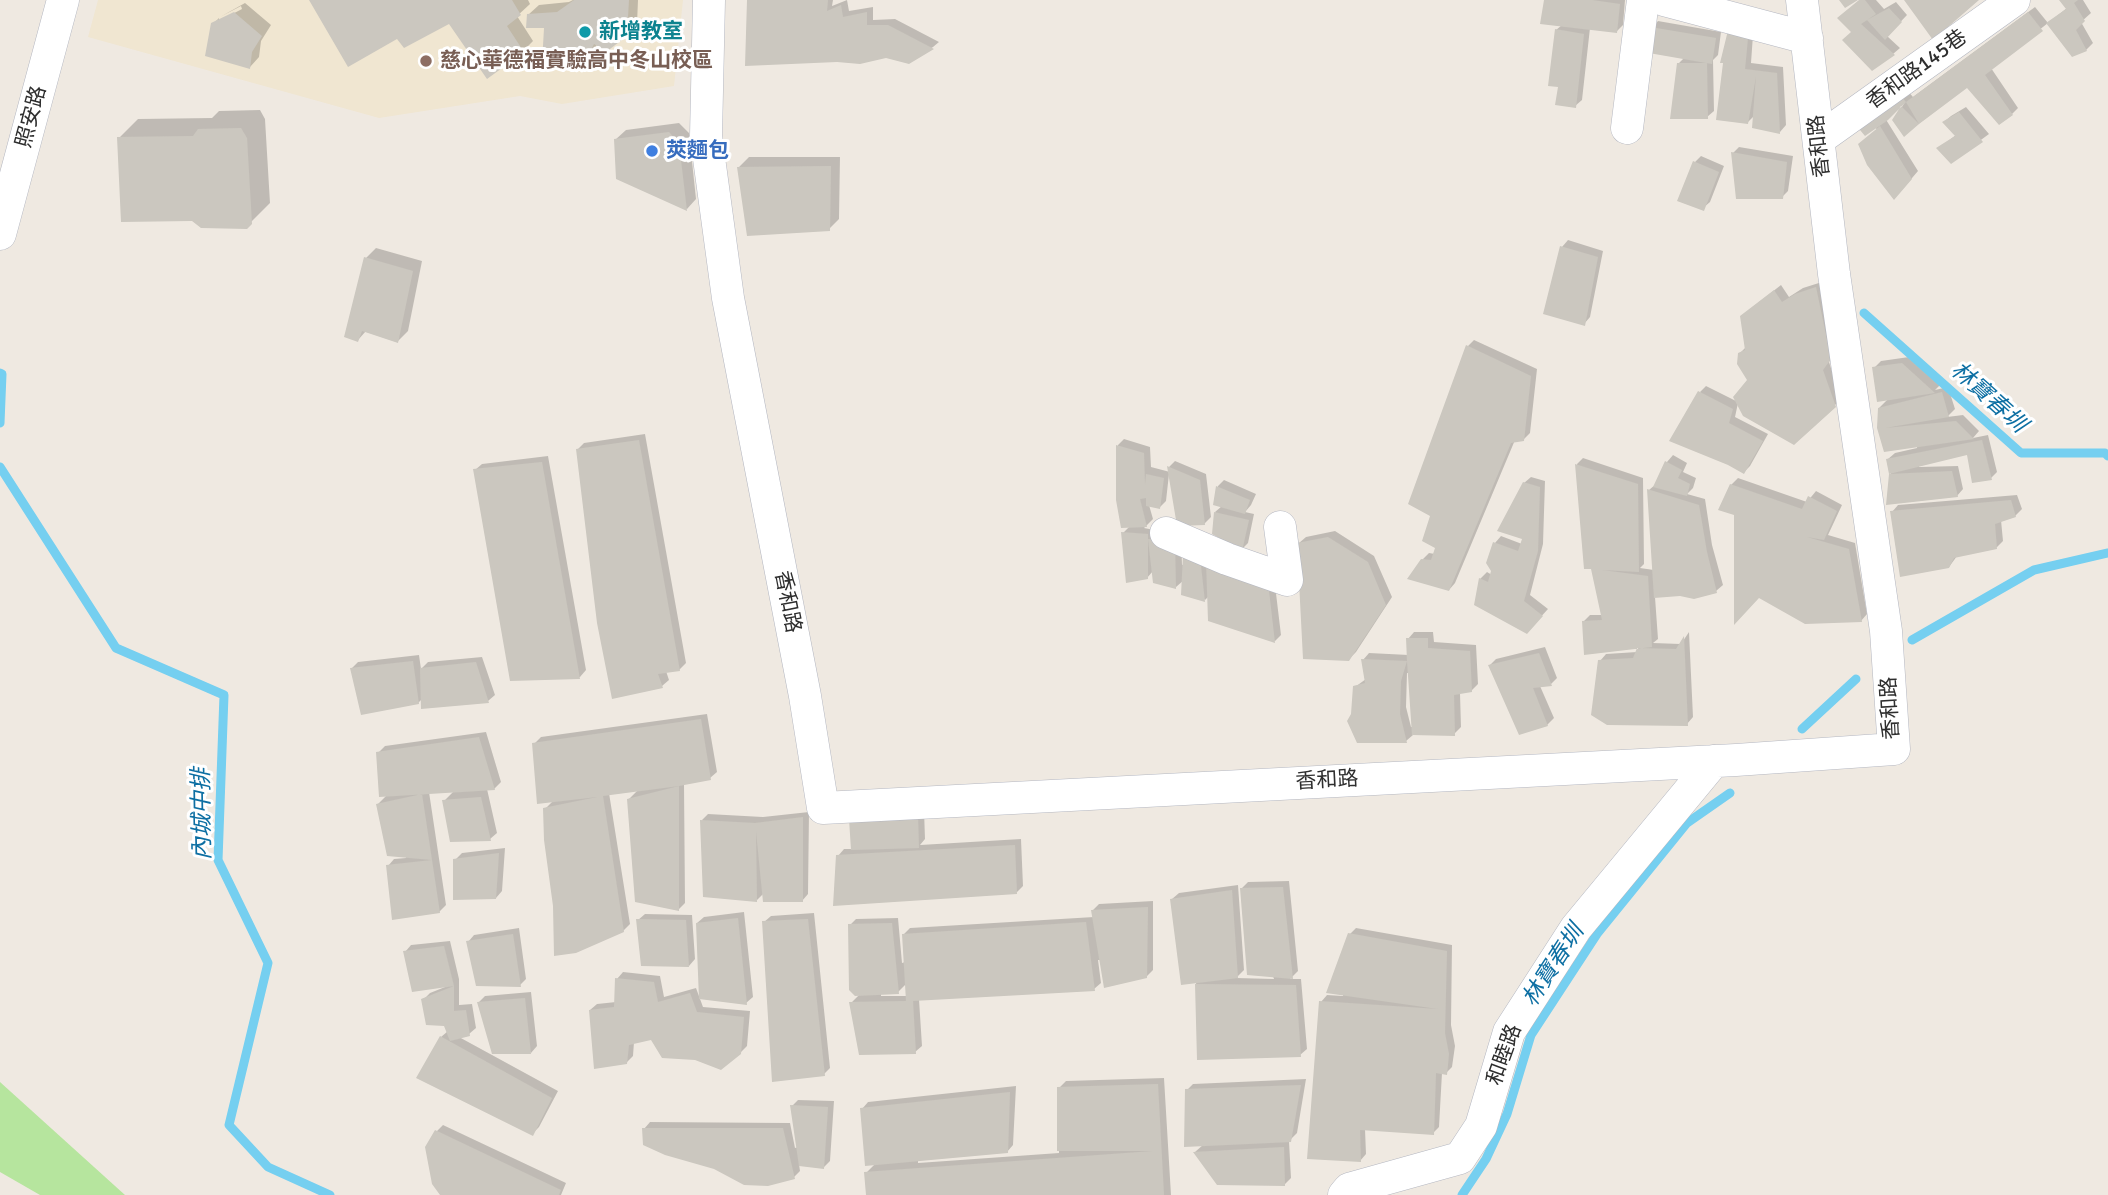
<!DOCTYPE html>
<meta charset="utf-8">
<style>
body{margin:0}
canvas{display:block;background:#efe9e1}
</style>
<canvas width="2108" height="1195"></canvas>
<script>
const g = document.querySelector('canvas').getContext('2d');
g.lineJoin = 'round';
function fillPath(path, color) { g.fillStyle = color; g.fill(path, 'evenodd'); }
const poly = rows => new Path2D(rows.map(r => 'M' + r).join(''));
function trace(path, color, width, dash) { g.strokeStyle = color; g.lineWidth = width; g.lineCap = dash ? 'butt' : 'round'; g.setLineDash(dash || []); g.stroke(path); }
function drawText(font, color, halo, rows, align = 'center') {
  g.font = font + ' Signika,"Noto Sans TC",sans-serif'; g.lineWidth = 6; g.setLineDash([]); g.textBaseline = 'middle'; g.strokeStyle = halo; g.fillStyle = color; for (const [text, x, y, turn = 0] of rows) {
    g.save(); g.translate(x, y); g.rotate((+turn || 0) * Math.PI / 180); g.textAlign = isNaN(turn) ? turn : align; if (halo) g.strokeText(text, 0, 0); g.fillText(text, 0, 0); g.restore();
  }
}
const education = poly([
 [98,0,683,0,674,86,562,104,520,96,379,118,88,37]
]);
const green = poly([
 [0,1082,125,1195,40,1195,0,1172]
]);
const shadow = poly([
 [311,0,528,0,530,4,517,16,533,41,523,51,449,22,398,37],
 [573,0,638,0,637,24,626,34,597,44,592,57,581,67,545,27,528,15,539,5,569,2],
 [748,0,833,0,832,6,847,0,849,11,873,7,873,20,895,19,939,42,933,47,908,62],
 [1546,0,1625,0,1623,25,1617,31,1590,28,1582,100,1575,106,1560,85,1556,30,1562,25],
 [1860,0,1876,0,1884,9,1896,2,1907,15,1887,36,1900,48,1893,54,1853,31],
 [2062,0,2083,0,2091,13,2081,22,2093,43,2086,50,2073,55,2048,23,2067,8],
 [245,3,271,25,261,41,259,57,250,67,213,24,219,18,219,21,242,9,241,6,220,17],
 [2035,7,2048,23,1991,68,2018,108,2012,114,1968,86,1904,135,1894,120,1905,102,1885,118,1918,171,1901,191,1876,128,1900,82,1913,97],
 [1732,19,1754,21,1751,63,1783,67,1786,125,1780,132,1755,115,1747,123],
 [1658,21,1721,32,1718,55,1713,60,1714,111,1707,117,1678,64,1685,57,1652,28],
 [1966,107,1989,134,1951,162,1939,148,1956,135,1944,122,1951,116],
 [260,110,265,119,270,203,246,227,119,138,138,119,212,118,219,111],
 [679,123,689,133,696,199,687,209,618,177,615,140,626,130],
 [1739,147,1793,156,1788,191,1782,197,1733,153],
 [1701,156,1724,166,1710,202,1703,208,1695,162],
 [749,157,840,157,839,219,829,229,739,167],
 [1568,240,1603,251,1590,317,1584,324,1562,247],
 [376,248,422,261,408,331,398,341,366,331,358,340,366,258],
 [1822,282,1837,351,1829,362,1841,399,1834,406,1738,403,1735,417,1768,434,1750,466,1744,472,1700,392,1706,386,1738,402,1750,380,1740,353,1746,347,1749,310,1781,285,1789,297,1803,288],
 [1474,340,1537,369,1530,433,1523,440,1515,440,1455,583,1449,590,1422,560,1429,553,1435,554,1438,547,1432,515,1468,346],
 [1909,357,1940,385,1935,390,1948,387,1955,409,1947,417,1963,415,1979,431,1973,438,1988,435,1997,472,1991,478,1969,453,1919,465,1919,467,1958,466,1963,489,1957,496,1891,474,1888,459,1895,453,1917,448,1917,445,1885,450,1879,408,1889,398,1874,368,1881,361],
 [645,434,686,663,679,670,666,671,669,680,662,686,613,697,577,450,584,443],
 [1124,439,1150,447,1151,467,1170,472,1169,467,1175,461,1206,474,1211,517,1204,524,1169,474,1166,501,1159,508,1149,505,1153,519,1144,528,1181,535,1182,565,1213,555,1275,585,1281,635,1275,641,1210,620,1209,596,1205,600,1184,580,1176,587,1153,571,1147,578,1123,533,1130,526,1117,500,1118,445],
 [1673,455,1687,463,1683,472,1696,478,1693,488,1687,494,1705,499,1712,545,1723,585,1716,591,1655,597,1658,639,1653,643,1681,644,1689,632,1693,717,1687,724,1600,661,1606,654,1637,652,1639,646,1584,621,1590,615,1603,615,1593,567,1586,567,1577,464,1583,458,1643,478,1644,564,1640,568,1654,570,1649,490,1656,484,1667,462],
 [548,456,586,670,580,677,512,679,475,470,482,464],
 [1531,477,1545,481,1543,544,1530,595,1548,609,1527,632,1480,579,1487,572,1492,575,1495,543,1501,536,1522,544,1524,483],
 [1738,478,1807,502,1816,491,1842,505,1828,535,1855,543,1867,614,1861,621,1731,485],
 [1224,480,1256,494,1251,505,1245,512,1254,514,1248,543,1242,549,1215,512,1222,506,1215,504,1218,486],
 [2017,495,2022,509,2015,516,2001,520,2003,541,1997,547,1957,556,1949,567,1892,512,1898,505],
 [1335,531,1374,556,1392,597,1356,652,1349,659,1299,543,1306,537],
 [1414,632,1433,632,1434,642,1476,645,1478,684,1471,691,1460,693,1461,727,1454,734,1412,733,1413,735,1406,741,1352,715,1355,687,1366,679,1363,660,1369,653,1409,655,1408,639],
 [1407,673,1410,673,1413,727,1411,727,1406,707],
 [1545,647,1557,678,1551,684,1540,686,1554,718,1547,725,1490,665,1496,659],
 [419,655,421,669,428,662,482,657,495,695,488,701,423,698,418,703,352,668,358,662],
 [707,714,717,772,710,778,684,783,685,903,679,909,629,799,639,789,609,793,630,924,623,931,555,906,545,809,553,801,534,744,541,737],
 [486,732,501,782,494,789,487,789,497,833,490,839,444,801,454,791,429,792,446,905,439,912,388,866,394,859,406,858,406,856,377,805,387,795,378,753,385,746],
 [924,810,925,839,920,845,1021,839,1023,886,1017,892,838,856,844,849,852,849],
 [809,812,808,894,802,901,764,893,757,900,702,820,708,814,763,817],
 [505,848,502,891,496,898,455,860,462,853],
 [1289,881,1298,971,1290,979,1301,979,1307,1049,1300,1055,1199,1058,1196,982,1172,899,1179,893,1238,885,1244,970,1236,978,1274,979,1242,888,1248,882],
 [1153,901,1153,970,1147,976,1101,960,1098,960,1101,983,1094,989,919,999,922,1046,915,1052,851,1003,860,994,850,925,856,919,898,918,902,963,905,962,904,934,910,928,1094,917,1093,910,1099,904],
 [907,983,907,996,881,996,881,993,898,992],
 [744,912,753,997,746,1003,697,923,704,917],
 [814,913,830,1068,824,1074,764,922,771,916],
 [645,914,692,915,695,959,689,966,638,920],
 [519,928,526,979,520,985,468,942,474,935],
 [1356,928,1452,945,1451,1025,1455,1046,1452,1067,1446,1073,1442,1073,1439,1127,1433,1133,1365,1129,1366,1154,1360,1161,1321,1002,1327,995,1343,996,1350,934],
 [450,941,459,979,459,1005,472,1004,476,1028,469,1034,459,1037,558,1091,539,1127,532,1134,441,1037,448,1031,445,1024,423,1000,430,993,445,987,405,952,411,945],
 [623,972,660,976,664,997,696,988,703,1007,750,1011,747,1046,740,1053,652,1038,634,1042,633,1056,626,1063,590,1010,597,1004,616,1002,617,979],
 [531,992,537,1046,531,1053,479,1002,485,996],
 [1164,1078,1171,1195,868,1195,866,1173,875,1164,862,1109,868,1102,1016,1086,1013,1145,1007,1152,918,1160,918,1163,1059,1153,1059,1088,1066,1081],
 [1306,1079,1297,1133,1289,1141,1291,1178,1284,1185,1195,1152,1204,1144,1187,1090,1193,1084],
 [798,1100,834,1101,830,1161,824,1167,799,1164,800,1171,794,1177,644,1129,650,1122,790,1123,795,1148,798,1147,792,1106],
 [443,1125,566,1183,561,1195,442,1195,437,1131]
]);
const stream = poly([
 [1864,313,2021,453,2105,453,2108,456],
 [0,373,2,374,0,423],
 [0,467,116,648,224,695,218,860,268,963,229,1125,268,1167,330,1195],
 [1912,640,2034,570,2108,553],
 [1802,729,1856,679],
 [1462,1195,1486,1159,1507,1114,1531,1035,1597,934,1687,823,1730,793]
]);
const building = poly([
 [309,0,512,0,521,15,507,26,524,52,487,79,449,24,404,48,397,39,348,67],
 [574,0,629,0,627,36,606,52,594,44,582,69,542,63,544,28,526,28,527,14,557,12],
 [747,0,828,0,827,11,841,5,843,17,867,12,867,25,888,25,934,49,909,64,886,58,860,64,837,62,745,66],
 [1544,0,1592,0,1620,4,1617,33,1540,24],
 [1839,0,1858,0,1845,8],
 [1859,0,1865,0,1876,14,1861,24,1895,55,1872,71,1842,40,1851,32,1837,18],
 [1904,0,1979,0,1933,40],
 [2059,0,2078,0,2074,3,2085,21,2076,30,2087,51,2072,57,2046,23,2066,9],
 [1889,8,1902,22,1885,40,1867,20],
 [234,12,262,36,252,52,250,69,205,56,211,23],
 [2028,12,2043,31,1985,75,2013,115,1999,125,1967,88,1919,124,1906,102,1888,120,1865,136,1850,118,1893,87,1906,102],
 [1731,18,1749,28,1745,69,1777,73,1780,134,1752,128,1756,76,1748,124,1716,120,1723,63,1720,63],
 [1650,27,1716,38,1712,64,1643,52],
 [1555,29,1584,34,1576,108,1555,105,1558,87,1548,86],
 [1677,63,1707,63,1708,119,1670,119],
 [1901,106,1919,124,1904,137,1892,120],
 [1959,112,1983,142,1951,164,1936,148,1955,136,1942,122],
 [1880,126,1912,179,1894,200,1867,165,1858,144],
 [241,128,247,138,252,224,247,229,201,228,192,221,121,222,117,137,193,136,198,129],
 [669,132,679,143,687,211,616,179,614,139],
 [1731,152,1787,162,1783,199,1736,199],
 [1693,161,1719,172,1704,211,1677,201],
 [831,166,830,231,747,236,737,167],
 [1560,246,1598,257,1585,326,1543,314],
 [364,257,413,271,398,343,362,331,358,342,344,337],
 [1816,287,1831,359,1823,370,1836,407,1794,445,1743,416,1733,397,1747,380,1737,364,1738,353,1745,350,1740,316,1774,290,1782,302,1795,294],
 [1466,345,1531,376,1524,441,1511,443,1449,591,1407,579,1421,559,1431,560,1435,548,1422,541,1430,516,1408,504],
 [1902,363,1935,393,1877,402,1872,367],
 [1698,391,1733,409,1729,423,1763,441,1744,474,1728,465,1669,441],
 [1942,392,1949,417,1885,428,1956,421,1974,439,1884,452,1877,428,1878,408],
 [639,440,680,671,658,674,663,688,612,699,597,623,576,449],
 [1982,440,1992,480,1972,483,1967,455,1889,474,1952,471,1958,497,1886,505,1889,474,1886,459],
 [1116,445,1144,453,1145,485,1146,474,1164,478,1160,509,1146,506,1146,498,1140,499,1147,527,1121,528,1116,500],
 [1665,461,1682,470,1678,478,1690,484,1687,496,1653,487],
 [542,462,580,679,510,681,473,469],
 [1575,464,1638,484,1639,572,1602,570,1648,576,1652,647,1584,655,1582,621,1602,620,1591,569,1584,569],
 [1167,466,1200,480,1205,525,1177,526],
 [1523,482,1540,487,1538,551,1524,601,1543,616,1527,634,1474,605,1479,578,1488,582,1491,571,1486,563,1493,542,1518,551,1522,539,1497,531],
 [1730,484,1802,509,1808,496,1837,511,1824,540,1807,537,1849,549,1862,622,1805,624,1759,598,1734,625,1734,515,1718,510],
 [1216,486,1250,500,1245,514,1213,505],
 [1647,489,1699,505,1707,552,1717,593,1694,599,1680,596,1654,598],
 [2011,500,2016,517,1995,524,1997,549,1954,558,1949,568,1900,577,1890,511],
 [1214,512,1249,520,1242,551,1212,534],
 [1121,532,1148,534,1148,539,1175,541,1176,589,1153,583,1148,539,1148,579,1126,583],
 [1328,537,1368,562,1386,605,1349,661,1303,659,1297,543],
 [1183,555,1200,557,1205,602,1181,595],
 [1206,560,1269,591,1275,643,1208,621],
 [1684,636,1688,726,1607,725,1591,715,1598,660,1633,658,1637,648,1676,649],
 [1406,638,1428,638,1428,648,1470,651,1472,692,1454,695,1455,736,1412,735,1407,661,1401,681,1400,714,1407,743,1357,743,1347,721,1351,714,1353,686,1365,683,1361,659,1407,661],
 [1539,653,1552,686,1533,688,1548,726,1519,735,1488,665],
 [413,661,419,704,361,715,350,668],
 [476,662,489,703,421,709,420,668],
 [701,719,711,780,679,786,679,911,635,902,627,799,679,786,603,796,624,932,576,953,554,956,553,906,544,840,543,808,597,797,537,804,532,743],
 [479,737,495,790,379,797,376,752],
 [422,794,432,860,387,856,376,804],
 [481,797,491,841,450,842,442,800],
 [918,815,919,848,851,850,849,819],
 [803,817,803,902,763,902,756,831,757,902,703,897,700,820,755,823],
 [1015,845,1017,894,833,906,836,855],
 [499,853,496,899,453,900,453,859],
 [432,860,440,913,392,920,386,865],
 [1283,887,1293,979,1247,975,1240,888],
 [1232,890,1238,978,1181,985,1170,899],
 [1148,907,1147,978,1104,988,1091,910],
 [738,918,747,1005,699,999,696,923],
 [636,919,686,920,689,967,641,966],
 [808,919,825,1076,772,1082,762,921],
 [1086,922,1095,991,913,1001,916,1054,859,1055,849,1002,906,1001,902,934],
 [892,923,899,994,855,996,849,990,848,924],
 [1348,933,1447,951,1445,1033,1449,1054,1447,1075,1436,1073,1434,1135,1360,1130,1361,1162,1307,1159,1319,1001,1438,1009,1326,993],
 [513,934,521,987,476,986,466,941],
 [444,946,454,986,454,1011,466,1010,470,1036,450,1041,444,1026,426,1025,421,999,454,986,412,992,403,951],
 [615,978,654,982,658,1002,690,993,697,1012,744,1017,741,1054,721,1070,695,1060,662,1058,651,1040,629,1045,627,1064,594,1069,589,1010,614,1007],
 [1195,984,1296,985,1301,1057,1197,1060],
 [525,998,531,1054,492,1054,477,1002],
 [440,1036,552,1098,533,1136,416,1078],
 [1158,1084,1164,1195,866,1195,864,1172,1153,1151,1057,1151,1057,1087],
 [1301,1085,1291,1142,1184,1147,1185,1089],
 [1010,1092,1008,1153,865,1166,860,1108],
 [790,1105,828,1107,824,1169,799,1166],
 [642,1128,783,1128,795,1179,768,1186,744,1185,714,1169,665,1155,643,1145],
 [435,1130,561,1190,559,1195,440,1195,432,1184,425,1147],
 [1284,1147,1285,1186,1217,1185,1193,1152]
]);
const minor = poly([
 [709,0,706,136,728,298,805,696,823,808,1736,760,1894,749,1886,631,1834,274,1802,0],
 [1664,0,1807,38],
 [1627,128,1643,0],
 [1819,139,2014,0],
 [0,234,63,0],
 [1166,533,1227,559,1287,580,1280,527],
 [1344,1195,1349,1189,1460,1158,1481,1126,1509,1032,1576,928,1714,761]
]);
const markers = [
 [585,32,7,"#0f9aa8"],
 [426,61,7,"#8d6e63"],
 [652,151,7,"#3f7fe0"]
];
const cultureNames = [
 ["新增教室",599,32]
];
const educationNames = [
 ["慈心華德福實驗高中冬山校區",440,61]
];
const streetNames = [
 ["香和路145巷",1917,70,-36],
 ["照安路",32,117,-75],
 ["香和路",1820,146,-96],
 ["香和路",787,602,79],
 ["香和路",1891,708,-93],
 ["香和路",1327,781,-3],
 ["和睦路",1505,1055,-70]
];
const shopNames = [
 ["莢麵包",666,151]
];
const waterNames = [
 ["林寶春圳",1988,398,42],
 ["內城中排",203,814,-91],
 ["林寶春圳",1554,966,-57]
];
fillPath(education, '#f0e6d1');
fillPath(green, '#b6e59e');
fillPath(shadow, '#0003');
trace(stream, '#75cff0', 9);
fillPath(building, '#cbc7bf');
trace(minor, '#b4b7c1', 33);
trace(minor, '#fff', 32);
for (const [x, y, r, color] of markers) { const dot = new Path2D(); dot.arc(x, y, r, 0, 2 * Math.PI); g.fillStyle = color; g.fill(dot); trace(dot, '#fff', 2.5); }
drawText('bold 21px', '#0d838f', '#fff', cultureNames, 'left');
drawText('bold 21px', '#785e54', '#fff', educationNames, 'left');
drawText('21px', '#2e2e2e', '#fff', streetNames);
drawText('bold 21px', '#366cbe', '#fff', shopNames, 'left');
drawText('italic 23px', '#0d6fa3', '#fff', waterNames);
</script>
